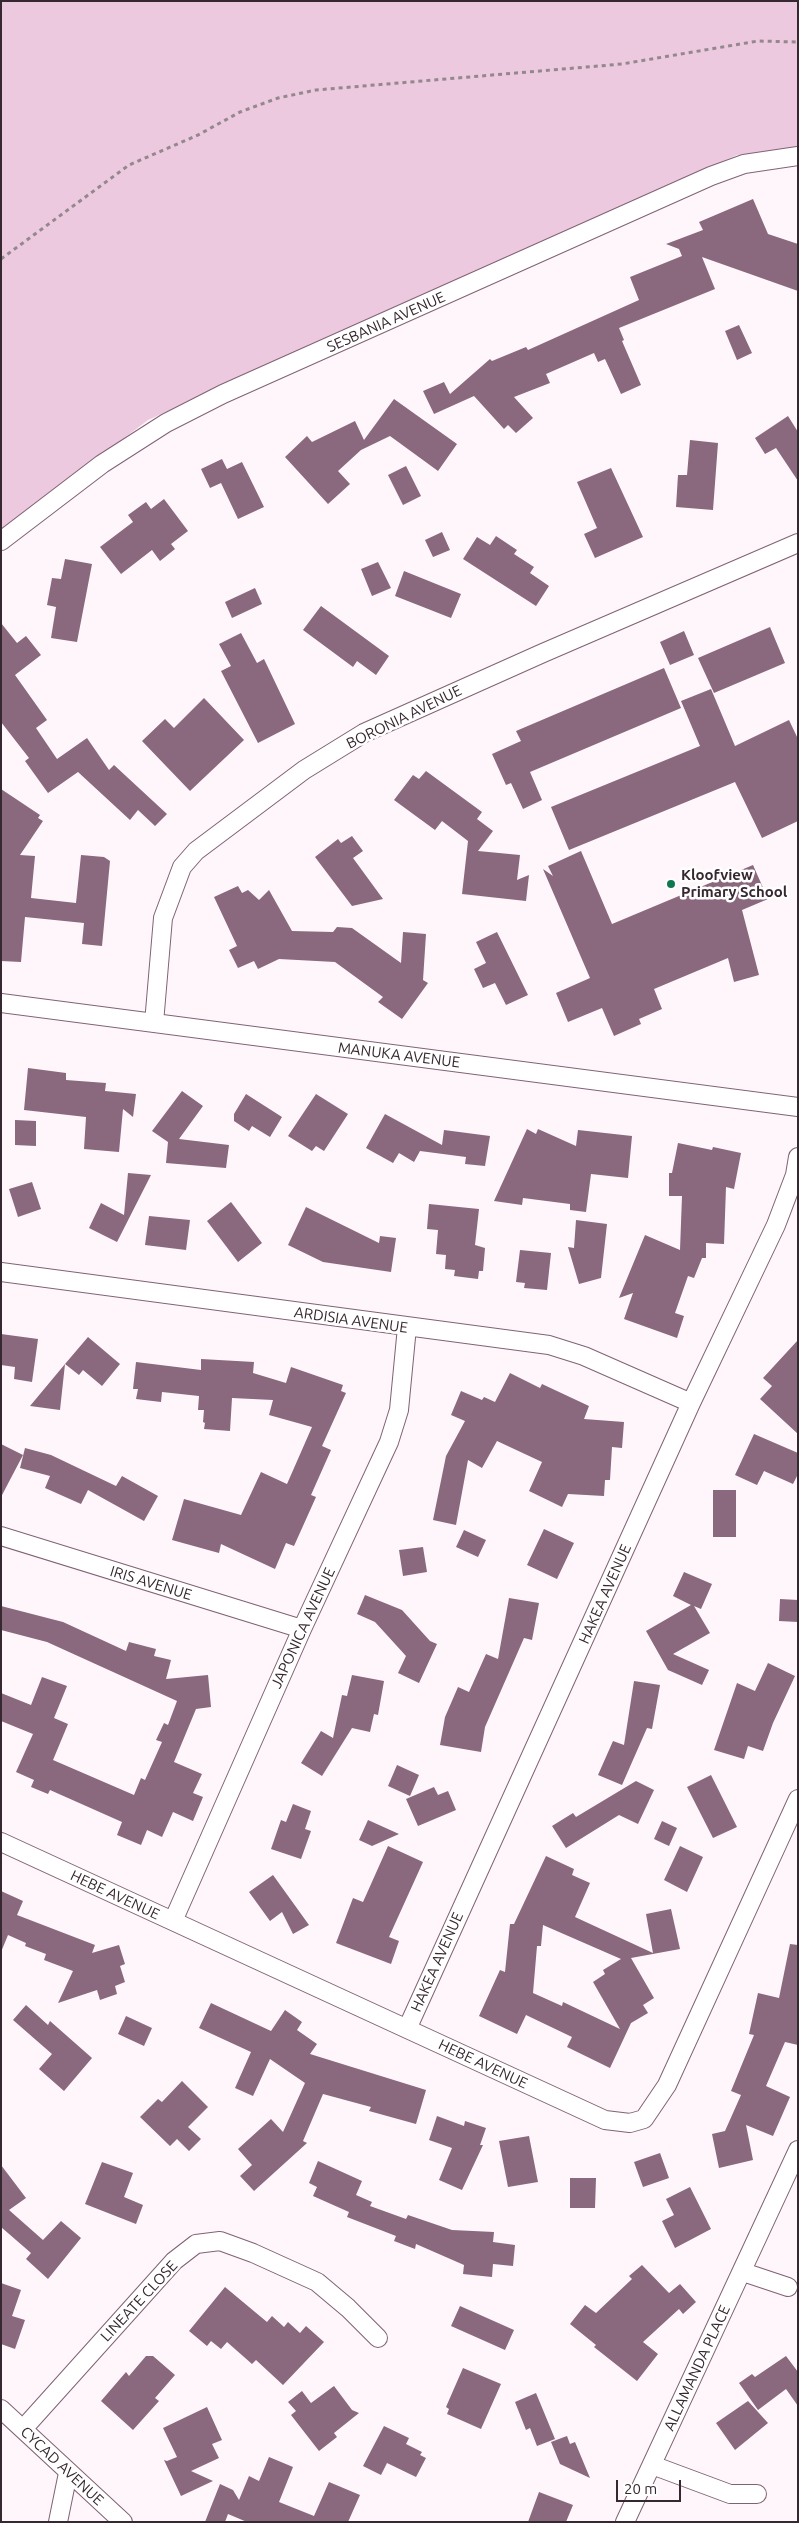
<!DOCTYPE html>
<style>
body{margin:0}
#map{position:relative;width:799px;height:2523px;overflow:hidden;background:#fef6fa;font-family:Ubuntu,sans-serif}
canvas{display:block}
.frame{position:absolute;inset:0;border:2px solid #362830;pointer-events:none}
.scale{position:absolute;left:616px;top:2480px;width:65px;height:22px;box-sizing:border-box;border:2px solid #362830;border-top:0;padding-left:6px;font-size:15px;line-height:18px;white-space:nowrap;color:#362830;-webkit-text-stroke:4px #fff;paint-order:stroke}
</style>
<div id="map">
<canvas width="799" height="2523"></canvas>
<div class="frame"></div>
<div class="scale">20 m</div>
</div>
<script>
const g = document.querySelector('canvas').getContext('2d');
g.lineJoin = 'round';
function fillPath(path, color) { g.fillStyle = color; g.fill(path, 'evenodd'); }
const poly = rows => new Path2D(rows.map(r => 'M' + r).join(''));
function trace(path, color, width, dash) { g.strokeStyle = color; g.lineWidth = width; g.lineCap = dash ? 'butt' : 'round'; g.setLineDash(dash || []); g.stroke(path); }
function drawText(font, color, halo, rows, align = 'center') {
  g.font = font + ' Ubuntu,sans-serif'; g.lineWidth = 5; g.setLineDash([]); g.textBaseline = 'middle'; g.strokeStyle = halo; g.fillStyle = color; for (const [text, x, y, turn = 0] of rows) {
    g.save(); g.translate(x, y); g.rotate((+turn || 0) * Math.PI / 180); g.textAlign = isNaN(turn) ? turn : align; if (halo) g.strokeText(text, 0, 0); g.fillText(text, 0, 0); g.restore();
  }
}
const green = poly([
 [1,1,798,1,798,149,737,155,148,420,1,532]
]);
const building = poly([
 [753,199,768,234,798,244,798,291,702,257,715,289,619,328,624,340,622,341,641,385,621,394,605,359,598,362,594,353,546,374,550,383,514,397,533,418,516,433,508,425,504,429,474,396,434,414,423,391,444,382,450,394,490,359,492,361,526,347,528,350,639,300,630,277,682,256,679,249,666,244,703,230,699,222],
 [739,325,752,353,737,360,725,331],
 [394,399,457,444,438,471,390,436,361,450,338,471,350,484,328,504,285,457,307,436,312,442,355,421,364,440],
 [788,416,798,432,798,481,776,448,765,454,755,438],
 [690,440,718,443,713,510,676,507,678,475,687,475],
 [222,459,227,469,242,462,264,507,238,519,221,483,210,488,201,469],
 [406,466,421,496,403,505,388,475],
 [611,468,643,537,595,558,584,534,597,528,577,482],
 [164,499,188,531,171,544,175,549,160,561,152,550,121,574,100,547,133,522,128,515,146,502,151,509],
 [442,532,450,550,433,557,425,540],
 [496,536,517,550,514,554,534,567,530,573,549,586,536,606,463,559,477,537,490,545],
 [65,559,92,564,77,642,51,638,56,607,47,605,52,578,61,579],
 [378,562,391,588,372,596,361,569],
 [404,571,461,594,451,618,395,596],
 [255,588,262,604,232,618,225,602],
 [321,606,389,656,376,675,357,661,353,667,303,630],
 [1,623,17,643,26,636,41,655,15,675,47,720,36,728,57,759,87,738,109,770,114,765,167,814,155,826,138,810,130,820,78,772,48,793,25,761,29,758,1,722],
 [770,627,785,663,714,693,698,658],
 [684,631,694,655,670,665,660,642],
 [241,633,257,663,264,659,295,724,258,743,221,671,231,666,219,644],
 [664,668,681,708,530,772,542,800,523,809,511,783,506,785,492,754,521,741,516,731],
 [711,689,735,746,789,720,798,739,798,821,762,838,735,782,569,850,551,807,700,746,681,701],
 [204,698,244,740,190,791,142,741,165,719,174,728],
 [426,771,482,812,477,819,493,831,478,851,520,855,517,880,529,875,526,901,462,894,468,841,442,821,435,830,394,800,413,775,419,779],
 [1,789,40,815,38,818,43,821,20,855,35,856,31,898,76,903,81,855,104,857,110,861,102,946,82,944,84,923,25,917,21,962,1,961],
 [352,836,363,851,353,858,383,899,352,906,315,857,338,839,341,843],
 [581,851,612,924,753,865,768,899,742,910,759,975,734,982,728,958,654,989,662,1009,639,1019,641,1024,614,1036,602,1008,568,1022,556,993,590,978,543,869,553,876,548,866],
 [238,886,242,893,248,890,259,900,269,890,292,931,333,932,337,927,352,928,401,963,403,932,426,934,423,980,428,983,402,1019,378,1002,383,997,335,962,279,959,258,969,254,961,238,968,229,950,237,946,214,897],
 [497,932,528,995,506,1005,495,983,483,988,474,969,486,963,476,942],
 [28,1068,66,1073,66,1080,106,1083,105,1091,136,1094,133,1117,123,1109,119,1152,84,1149,86,1117,24,1110],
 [182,1091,203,1106,179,1139,229,1145,226,1168,166,1163,168,1142,152,1131],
 [246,1094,282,1117,270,1137,252,1126,249,1131,234,1121,234,1114],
 [316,1094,348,1114,324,1151,316,1146,312,1151,288,1136],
 [385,1114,442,1145,444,1130,490,1136,485,1166,465,1164,466,1157,420,1151,414,1162,399,1153,393,1163,366,1148],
 [15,1120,36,1121,36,1146,15,1145],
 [527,1129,536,1134,538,1129,576,1146,578,1130,632,1136,628,1178,591,1174,586,1212,570,1210,570,1204,523,1198,522,1205,494,1201],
 [678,1143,712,1150,713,1147,741,1153,734,1189,726,1187,724,1244,706,1243,706,1258,702,1258,694,1278,688,1276,675,1313,684,1316,677,1338,624,1319,633,1293,619,1298,645,1235,680,1250,682,1196,669,1196,669,1173,672,1173],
 [128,1173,151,1175,117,1242,89,1228,101,1203,124,1215],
 [32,1182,41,1209,18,1217,9,1189],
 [231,1202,262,1243,238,1262,207,1221],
 [429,1204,479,1209,475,1245,485,1248,483,1271,479,1271,478,1279,454,1276,455,1270,445,1269,446,1255,436,1254,438,1230,427,1229],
 [306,1207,379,1243,380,1236,396,1238,391,1272,323,1262,288,1245],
 [149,1216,190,1220,186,1250,145,1245],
 [576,1220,607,1224,601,1278,579,1284,568,1247,574,1248],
 [520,1250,551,1253,547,1290,524,1288,525,1283,516,1282],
 [1,1334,38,1339,32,1382,14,1379,15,1367,1,1365],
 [88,1337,120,1364,102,1386,83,1370,79,1375,65,1364],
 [798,1340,798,1434,760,1399,772,1386,763,1378],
 [201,1359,254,1362,253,1373,286,1383,291,1367,343,1385,341,1391,346,1393,322,1446,331,1450,311,1495,316,1497,294,1546,286,1543,275,1569,221,1544,219,1553,172,1540,184,1499,241,1515,261,1472,287,1484,312,1427,269,1415,273,1400,232,1398,230,1431,204,1429,205,1423,203,1422,204,1410,198,1410,199,1396,162,1392,161,1402,136,1399,138,1389,133,1389,136,1362,201,1370],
 [65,1364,60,1410,30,1406],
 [510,1373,540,1388,542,1384,589,1406,584,1419,624,1422,622,1448,612,1447,610,1480,605,1480,604,1496,568,1494,562,1507,529,1491,542,1462,497,1441,482,1468,468,1460,456,1525,433,1520,446,1456,465,1421,451,1415,461,1391,482,1400,484,1397,495,1402],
 [754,1434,798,1453,798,1474,793,1484,764,1471,757,1485,735,1475],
 [1,1444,23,1455,1,1497],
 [25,1448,51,1455,116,1486,122,1476,158,1496,144,1521,88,1490,81,1504,45,1488,50,1476,20,1468],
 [713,1490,736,1490,736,1537,713,1537],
 [544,1529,574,1543,557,1579,527,1565],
 [464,1530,486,1540,478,1557,456,1547],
 [423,1547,427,1572,403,1576,399,1550],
 [684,1572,712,1584,701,1609,694,1606,710,1633,673,1654,709,1670,702,1685,668,1670,646,1631,691,1605,673,1596],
 [365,1595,402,1610,430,1641,437,1644,419,1683,398,1673,406,1656,375,1622,357,1614],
 [509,1598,539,1603,532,1640,524,1638,485,1727,481,1752,440,1745,445,1717,458,1687,469,1692,486,1654,498,1659],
 [780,1599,798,1600,798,1622,779,1621],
 [1,1606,63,1622,126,1651,129,1642,156,1649,154,1656,171,1660,166,1679,208,1675,211,1707,196,1709,174,1762,202,1774,193,1793,203,1797,193,1821,173,1812,162,1837,147,1830,141,1845,117,1835,122,1822,50,1790,48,1794,31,1787,34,1780,16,1772,33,1734,1,1721,1,1693,31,1705,42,1677,67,1686,54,1718,68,1724,53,1760,134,1795,141,1778,145,1780,162,1742,156,1740,164,1723,168,1725,177,1701,47,1642,1,1630],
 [768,1663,795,1676,773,1723,763,1751,748,1746,744,1759,714,1750,737,1683,755,1691],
 [352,1675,384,1681,378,1715,374,1714,370,1732,352,1728,322,1776,301,1763,321,1731,333,1738,342,1695,347,1696],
 [634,1681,660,1685,652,1729,647,1728,622,1785,598,1775,613,1741,624,1745],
 [397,1765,419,1775,410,1796,388,1786],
 [711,1775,737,1827,713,1838,687,1787],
 [636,1781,654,1790,638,1824,619,1815,566,1848,552,1826,573,1813,576,1817],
 [434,1787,438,1795,448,1791,456,1810,418,1826,406,1799],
 [293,1804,311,1811,305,1829,311,1831,301,1859,271,1849,281,1820,286,1822],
 [368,1820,399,1834,372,1846,359,1840],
 [662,1821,677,1828,669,1846,654,1839],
 [388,1846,423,1862,389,1937,399,1941,391,1964,336,1943,353,1898,363,1902],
 [680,1846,703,1857,687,1892,664,1880],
 [546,1856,574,1869,572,1875,590,1883,575,1917,653,1953,646,1914,671,1909,680,1949,631,1958,654,1998,643,2005,648,2013,631,2023,610,2068,567,2047,572,2037,526,2015,517,2034,479,2016,500,1970,505,1972,510,1924,514,1924],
 [543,1925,621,1959,603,1970,605,1974,593,1982,620,2029,563,2002,562,2006,533,1993,537,1946,541,1946],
 [273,1875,309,1925,293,1934,282,1912,270,1921,249,1892],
 [1,1891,23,1901,17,1915,95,1945,92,1953,119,1945,125,1964,120,1966,125,1982,115,1986,117,1994,100,2000,97,1990,58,2003,73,1971,44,1960,46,1954,25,1946,26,1943,8,1935,1,1952],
 [790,1944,798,1945,798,2045,785,2042,766,2086,790,2097,773,2136,746,2125,753,2160,719,2168,712,2134,725,2131,741,2095,731,2091,754,2035,749,2034,758,1993,779,1998],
 [211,2003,271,2031,285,2010,302,2022,297,2030,317,2044,310,2054,426,2090,416,2124,369,2111,371,2107,323,2094,303,2141,307,2143,254,2191,240,2176,252,2165,238,2149,271,2119,283,2132,305,2083,270,2059,253,2096,235,2088,251,2052,199,2028],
 [26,2005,48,2025,50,2021,92,2058,64,2091,39,2069,52,2054,13,2020],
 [126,2016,152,2028,144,2046,118,2034],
 [182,2081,208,2107,188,2127,201,2139,189,2151,177,2139,170,2146,140,2117,158,2099,162,2102],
 [437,2116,464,2126,465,2121,486,2128,480,2145,483,2145,462,2190,439,2180,452,2148,429,2140],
 [529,2136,538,2182,508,2187,499,2141],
 [660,2153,669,2178,643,2187,634,2162],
 [318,2161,362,2181,356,2195,372,2202,370,2206,406,2219,408,2215,452,2230,494,2232,493,2242,515,2245,513,2266,493,2264,492,2277,463,2274,464,2265,416,2244,415,2249,394,2241,396,2236,347,2217,349,2212,313,2196,317,2187,309,2183],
 [102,2162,133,2173,124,2197,143,2205,136,2224,85,2204],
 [1,2165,26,2198,9,2210,43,2240,61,2221,81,2238,48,2279,26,2259,31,2253,1,2227],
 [570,2178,596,2178,595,2208,570,2208],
 [690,2187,711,2229,675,2248,662,2221,674,2215,666,2199],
 [642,2265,669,2293,680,2284,696,2302,683,2314,679,2309,643,2342,658,2354,637,2381,594,2347,596,2345,570,2324,585,2305,596,2313,632,2279,629,2276],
 [1,2283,21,2290,12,2316,25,2320,15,2349,1,2344],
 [225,2287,267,2322,272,2316,284,2327,288,2322,300,2333,306,2326,324,2342,283,2385,256,2360,252,2364,227,2342,221,2349,211,2341,207,2346,189,2331],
 [460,2306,514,2330,505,2350,451,2326],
 [146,2356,153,2356,175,2375,155,2398,159,2401,133,2430,101,2401,126,2372,129,2376],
 [786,2356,798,2372,798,2406,786,2389,758,2410,739,2383,752,2374,755,2377],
 [463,2368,501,2384,481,2429,447,2414,449,2409,446,2407],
 [334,2386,352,2410,359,2413,334,2433,337,2437,319,2451,291,2415,296,2411,288,2402,302,2391,311,2403],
 [536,2393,555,2439,537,2446,530,2428,526,2430,515,2402],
 [748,2401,768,2423,735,2450,716,2423],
 [207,2407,222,2440,212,2444,219,2458,191,2471,213,2481,181,2496,164,2460,167,2461,177,2457,163,2428],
 [384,2426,409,2438,406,2444,422,2452,420,2455,426,2458,416,2477,387,2463,381,2475,363,2466],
 [567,2436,570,2444,575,2442,590,2478,560,2464,551,2442],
 [269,2457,293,2467,279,2502,314,2516,329,2482,360,2495,348,2522,247,2522,228,2514,225,2522,205,2522,220,2484,233,2490,239,2500,249,2476,259,2481],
 [539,2492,573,2505,566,2522,528,2522]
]);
const path = poly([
 [1,259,129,165,198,135,240,112,278,98,316,90,622,64,758,41,798,42]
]);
const street = poly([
 [1,541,102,464,166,423,223,394,711,176,744,164,798,156],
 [1,1003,798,1107],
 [154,1023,163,918,182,867,196,851,304,770,364,733,543,653,798,543],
 [1,1272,549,1345,584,1356,691,1403],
 [1,1536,302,1629],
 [1,1842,605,2120,630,2123,644,2119,667,2085,798,1799],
 [173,1921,302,1629,389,1442,399,1410,407,1327],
 [407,2029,691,1403,776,1225,795,1175,798,1157],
 [743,2272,788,2287],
 [1,2409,123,2522],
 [23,2429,174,2261,196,2244,220,2241,253,2253,317,2282,348,2308,378,2338],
 [652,2465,730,2494,757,2494],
 [58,2522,68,2473],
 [625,2522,798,2150]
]);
const markers = [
 [671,884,5,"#0f7851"]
];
const streetNames = [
 ["SESBANIA AVENUE",386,322,-24],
 ["BORONIA AVENUE",404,717,-26],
 ["MANUKA AVENUE",399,1055,7],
 ["ARDISIA AVENUE",351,1320,8],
 ["IRIS AVENUE",151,1583,17],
 ["HAKEA AVENUE",605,1594,-66],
 ["JAPONICA AVENUE",303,1628,-65],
 ["HEBE AVENUE",115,1895,25],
 ["HAKEA AVENUE",437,1962,-66],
 ["HEBE AVENUE",483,2064,25],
 ["LINEATE CLOSE",139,2301,-47],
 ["ALLAMANDA PLACE",697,2368,-65],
 ["CYCAD AVENUE",62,2466,43]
];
const poiNames = [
 ["Kloofview",681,875],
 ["Primary School",681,892]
];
fillPath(green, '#ecc9de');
fillPath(building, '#8a687d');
trace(street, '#816275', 20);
trace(path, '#93888e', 3, [4, 4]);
trace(street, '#fff', 18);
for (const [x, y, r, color] of markers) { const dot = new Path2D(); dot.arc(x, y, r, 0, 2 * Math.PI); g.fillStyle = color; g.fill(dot); trace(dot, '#fff', 2); }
drawText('15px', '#362830', '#fff', streetNames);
drawText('bold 15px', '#362830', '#fff', poiNames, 'left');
</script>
